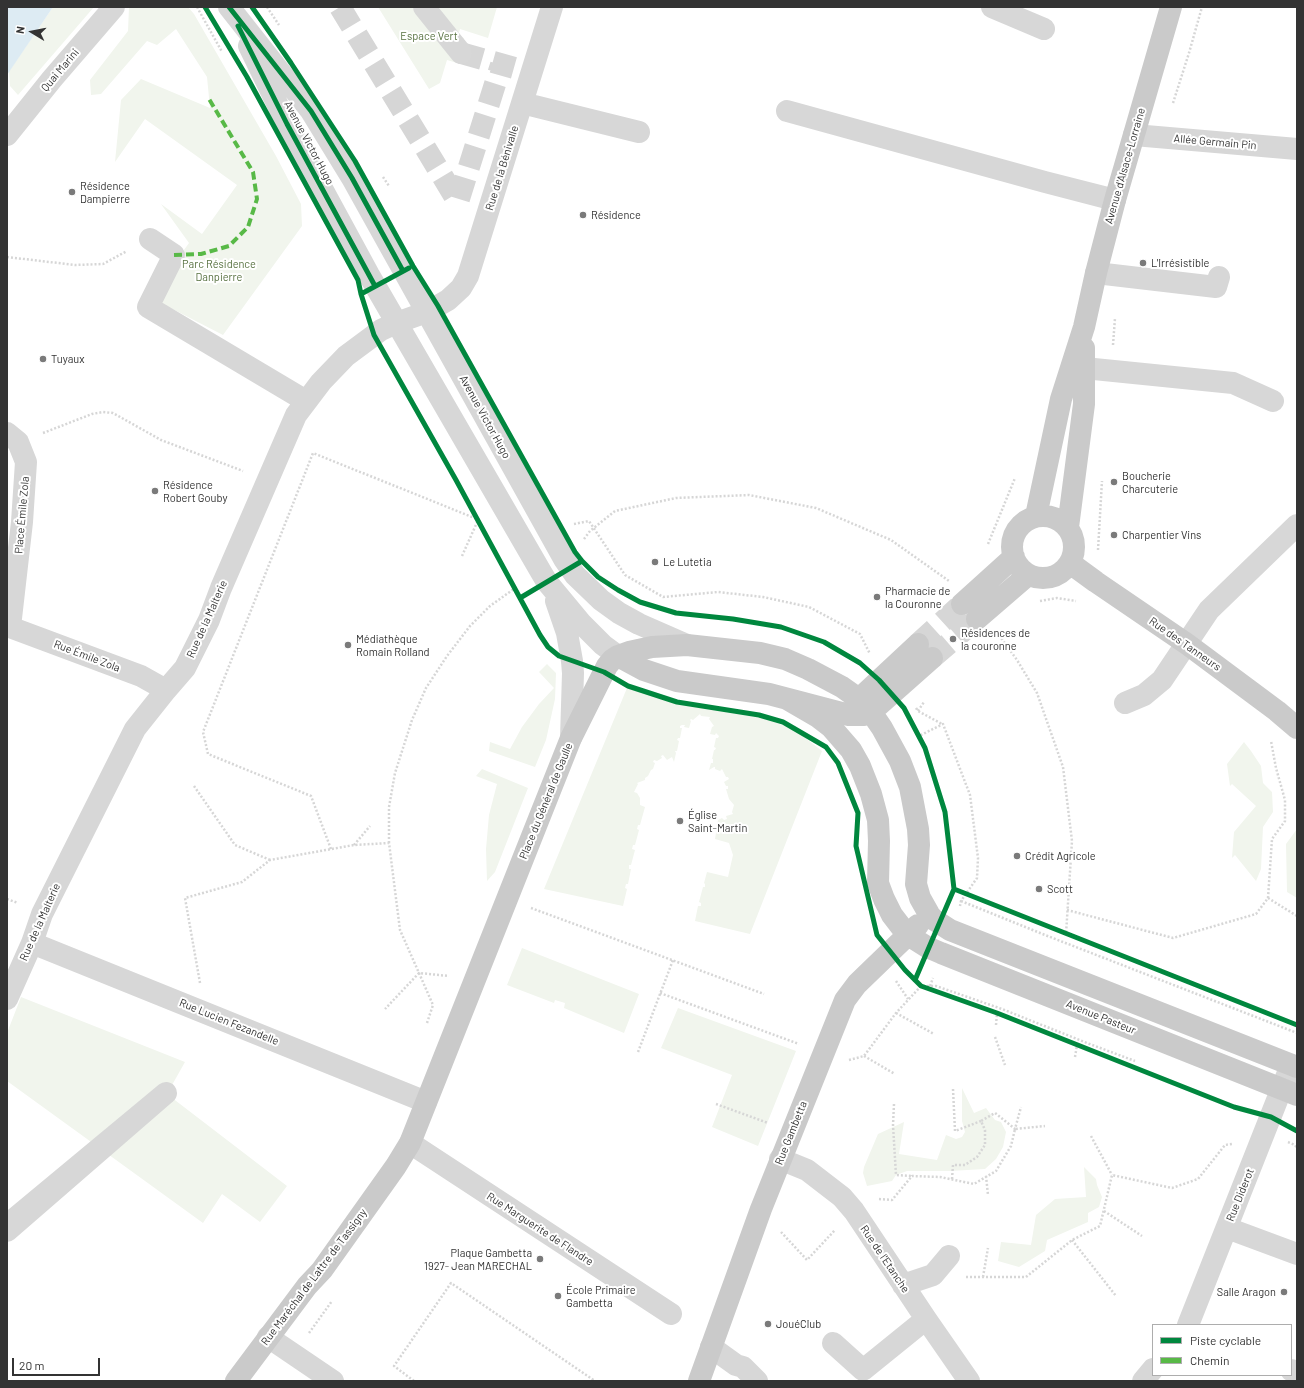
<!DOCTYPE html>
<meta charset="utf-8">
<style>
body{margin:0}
#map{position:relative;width:1304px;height:1388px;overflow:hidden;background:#fff;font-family:Barlow,sans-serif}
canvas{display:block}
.frame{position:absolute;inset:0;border:8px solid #333;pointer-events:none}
.legend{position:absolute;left:1152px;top:1324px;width:140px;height:52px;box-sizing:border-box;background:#fff;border:1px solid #adadad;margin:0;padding:5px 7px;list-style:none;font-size:12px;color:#333}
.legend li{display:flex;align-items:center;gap:8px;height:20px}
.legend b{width:20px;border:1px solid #adadad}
.north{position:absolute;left:12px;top:12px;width:40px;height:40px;-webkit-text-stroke:3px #fff;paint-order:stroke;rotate:280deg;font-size:11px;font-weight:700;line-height:16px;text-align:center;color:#333}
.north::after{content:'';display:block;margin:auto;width:14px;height:18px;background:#333;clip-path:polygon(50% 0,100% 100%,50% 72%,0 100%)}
.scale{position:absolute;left:12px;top:1358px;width:88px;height:18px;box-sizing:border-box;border:2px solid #333;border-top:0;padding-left:5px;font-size:12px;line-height:14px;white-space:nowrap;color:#333;-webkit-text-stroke:3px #fff;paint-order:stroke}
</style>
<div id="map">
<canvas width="1304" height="1388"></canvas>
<div class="frame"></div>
<ul class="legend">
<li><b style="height:5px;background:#00873e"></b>Piste cyclable</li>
<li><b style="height:5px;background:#58b947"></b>Chemin</li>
</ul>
<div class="north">N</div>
<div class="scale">20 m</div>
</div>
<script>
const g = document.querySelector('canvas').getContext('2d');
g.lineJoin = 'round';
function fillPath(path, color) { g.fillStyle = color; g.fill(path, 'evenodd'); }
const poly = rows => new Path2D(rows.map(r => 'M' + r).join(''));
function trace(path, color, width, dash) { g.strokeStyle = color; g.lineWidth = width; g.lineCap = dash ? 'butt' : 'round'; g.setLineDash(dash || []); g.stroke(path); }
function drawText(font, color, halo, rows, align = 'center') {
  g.font = font + ' Barlow,sans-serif'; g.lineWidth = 4; g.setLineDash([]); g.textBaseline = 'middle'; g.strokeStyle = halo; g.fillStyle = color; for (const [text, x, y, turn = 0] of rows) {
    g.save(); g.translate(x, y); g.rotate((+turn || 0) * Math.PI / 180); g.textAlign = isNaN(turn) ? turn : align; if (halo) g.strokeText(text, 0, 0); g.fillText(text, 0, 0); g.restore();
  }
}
const green = poly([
 [53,7,94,7,18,95,10,86,9,71],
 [129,7,188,7,194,14,276,156,301,204,302,226,223,335,155,300,176,261,189,243,161,204,202,234,237,185,145,119,115,162,121,100,141,79,210,108,207,77,176,29,157,45,147,41,101,94,91,95,90,80,128,31],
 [378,7,497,7,488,38,460,29,458,36,464,38,457,63,447,60,440,83,429,89],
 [547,664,556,673,555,699,546,740,535,767,489,751,490,742,510,749,522,727,539,704,554,688,539,672],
 [627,688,677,704,762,718,783,725,799,733,822,751,750,934,695,921,698,906,701,906,701,903,699,902,703,887,705,887,705,884,704,883,707,872,728,877,733,855,729,843,715,839,718,820,722,818,724,820,727,819,726,816,733,814,732,812,734,805,729,799,726,789,728,789,728,786,726,786,724,782,729,779,728,777,726,777,722,769,720,771,715,769,715,767,714,767,709,770,711,763,713,763,713,759,712,759,714,750,715,750,716,748,714,747,716,738,718,738,719,736,716,733,715,735,710,734,712,727,714,726,709,719,710,717,701,716,700,714,693,720,691,719,690,720,691,721,689,728,684,727,685,725,682,725,680,726,680,728,682,728,680,738,678,738,677,740,679,741,677,751,675,751,676,753,674,762,672,757,667,760,663,755,661,756,662,758,657,761,654,760,653,762,655,763,653,769,651,770,648,776,645,778,645,780,637,783,638,784,634,792,637,793,640,798,640,805,645,807,640,825,638,825,637,829,639,830,635,845,633,845,632,849,635,850,631,865,629,865,629,869,631,869,628,884,626,884,625,888,627,889,623,906,544,889],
 [1244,742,1251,751,1261,766,1263,783,1272,792,1273,812,1263,827,1261,869,1256,881,1235,855,1232,858,1234,832,1256,806,1232,784,1230,786,1227,764],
 [482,769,528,788,495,872,487,881,486,849,489,815,497,784,476,776],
 [1297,829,1297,898,1287,892,1286,844],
 [522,948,639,994,624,1033,564,1008,565,1003,555,1000,554,1003,507,985],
 [21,997,185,1062,167,1094,287,1186,260,1222,222,1194,203,1223,7,1081,7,1033],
 [678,1008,796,1051,758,1146,712,1127,732,1075,661,1048],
 [962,1088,974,1113,986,1108,995,1120,1001,1122,1006,1132,1003,1147,996,1159,985,1169,950,1171,907,1171,896,1175,892,1181,867,1186,863,1173,864,1167,878,1134,904,1122,899,1154,937,1160,946,1135,956,1139,962,1137,965,1132,962,1121],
 [1084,1167,1096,1179,1097,1185,1102,1197,1099,1207,1088,1213,1088,1222,1047,1240,1045,1251,1019,1267,998,1261,1001,1242,1031,1245,1036,1215,1055,1199,1086,1197]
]);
const water = poly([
 [7,7,53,7,7,75]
]);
const minorTunnel = poly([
 [340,7,458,202,501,65],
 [461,53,532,73]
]);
const majorTunnel = poly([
 [918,644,962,604],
 [932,658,977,619]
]);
const path = poly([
 [197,7,222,52],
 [267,7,279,25],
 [1173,103,1189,53,1202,7],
 [383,177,389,186],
 [7,257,75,265,103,264,127,251],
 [1113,345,1115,318],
 [43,433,92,414,103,412,113,413,161,440,243,471],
 [574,524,589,521,625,575,663,597,718,592,763,597,809,607,860,634,870,654],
 [584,539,590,531,615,511,676,498,749,495,816,508,891,540,949,581],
 [988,544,1015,478],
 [1098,550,1102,481],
 [462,556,479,518],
 [1040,601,1057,598,1076,601],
 [999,635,1017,660,1037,693,1063,767,1072,841,1066,934],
 [916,708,918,711,942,724],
 [918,711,924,702],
 [917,737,943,724,970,795,978,858,977,878,961,901,960,906],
 [194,786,235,845,270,860],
 [389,843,389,807,395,773,412,720,426,688,447,656,470,626,490,606,518,586],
 [354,845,370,826],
 [331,849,311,796,208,754,203,732,313,453,477,519],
 [1268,898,1297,916],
 [7,899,18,903],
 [961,901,1045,935,1297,1033],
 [531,908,764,994],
 [1067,910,1173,938,1256,914,1268,898,1272,839,1285,821,1285,800,1276,768,1271,741],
 [896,981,908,999],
 [200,983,185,898,242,882,270,860,354,845,389,843,400,930,419,973,385,1009],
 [930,986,933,978],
 [660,993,799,1044],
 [896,1013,934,1034],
 [427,1023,433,1005,419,973,449,976],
 [996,1025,997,1013],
 [995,1037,1005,1065],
 [638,1052,673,960],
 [864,1056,895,1074],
 [1075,1057,1077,1045],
 [849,1060,864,1056,896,1013,921,986,936,986,1002,1009,1087,1043,1135,1061],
 [953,1089,955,1131,981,1121],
 [716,1104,768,1123],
 [894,1104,893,1125,896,1175,912,1176],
 [1091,1136,1112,1175],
 [1288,1142,1295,1145,1297,1148],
 [986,1176,988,1195],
 [952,1179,953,1165,965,1165,977,1157,985,1145,985,1130,981,1121,995,1113,1015,1129,1021,1107],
 [879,1199,892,1200,912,1176,940,1177,974,1184,996,1171,1011,1146,1015,1129,1045,1126],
 [1104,1211,1142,1236],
 [781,1232,807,1260,835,1230],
 [1072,1240,1116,1296],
 [966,1277,1026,1277,1072,1240,1100,1226,1112,1175,1172,1188,1198,1179,1225,1145,1232,1144],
 [983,1277,988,1248],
 [309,1333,332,1301],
 [414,1381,394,1366,451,1283,595,1381]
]);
const minor = poly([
 [229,7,311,111,352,178,564,559,575,575,601,600,619,613,639,624,687,645],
 [424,7,461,53],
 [992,7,1044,29],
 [249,46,287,124,369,275,541,572,547,582,581,623,603,645,618,656],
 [522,103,639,132],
 [787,111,1045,182,1115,200],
 [7,135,52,79,114,7],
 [1134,135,1297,149],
 [150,239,174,255,148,307,306,401],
 [1096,273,1216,287,1219,277],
 [1084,368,1233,383,1273,401],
 [7,433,18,442,26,462,22,522,10,627],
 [556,601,567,633,572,661,573,673,571,738],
 [7,626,141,676,166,690],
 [1125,703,1144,695,1162,680,1209,610,1297,525],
 [32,943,426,1102],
 [7,999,32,943,42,914,135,729,166,690,185,668,209,620,221,588,296,415,321,382,346,356,381,330,396,323,427,312,448,300,461,288,468,276,552,7],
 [410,1143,671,1314],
 [780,1159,807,1170,842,1197,854,1211,926,1319,969,1381],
 [7,1225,166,1093,7,1231],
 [1227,1228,1297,1254],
 [903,1285,933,1275,949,1256],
 [1188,1325,1291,1065],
 [268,1337,333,1381],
 [833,1343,863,1370,926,1319],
 [711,1347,736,1365,743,1367,757,1381],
 [1291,1370,1297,1372],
 [1143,1381,1153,1369]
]);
const major = poly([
 '1012 547a31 31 0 1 1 62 0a31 31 0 1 1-62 0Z',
 [1036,516,1061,399,1084,327,1096,273,1115,200,1171,7],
 [1068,527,1084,404,1084,348],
 [1070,563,1096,582,1187,644,1277,711,1297,728],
 [962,604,1014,557],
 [977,619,1028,575],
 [618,656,644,670,677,681,769,694,849,715,864,715,871,712,932,658],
 [787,699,818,717,831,727,851,750,860,766,871,794,878,820,879,841,878,883,884,899,892,915,902,928,908,935,927,947,941,953,1297,1095],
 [859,699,918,644],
 [236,1381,307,1286,322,1270,396,1166,410,1143,571,738,607,666,612,660,618,656,629,652,652,647,687,645,760,653,785,659,808,669,842,687,859,699,871,712,882,728,900,761,910,787,918,829,919,845,916,884,920,898,929,914,933,919,950,930,1297,1067],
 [699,1381,761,1209,845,1000,857,984,918,925]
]);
const quiet = poly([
 [174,255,201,254,229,246,248,227,257,199,253,172,209,99]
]);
const cycleway = poly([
 [205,7,247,77,358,280,361,294,374,335,456,480,540,635,548,647,559,656,604,672,628,686,677,702,759,715,783,722,826,747,838,763,858,813,856,846,877,935,905,970,921,986,997,1013,1234,1107,1271,1117,1297,1131],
 [229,7,311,111,352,178,403,271],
 [252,7,291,63,355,161,413,266,438,306,575,552,582,561,598,577,618,590,640,602,676,613,733,619,781,627,824,642,860,663,879,680,904,708,925,748,945,812,954,889,1297,1025],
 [238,26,287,124,375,286],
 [361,294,409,268],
 [520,598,582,561],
 [915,980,954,889]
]);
const markers = [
 [72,192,4,"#7a7a7a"],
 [583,215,4,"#7a7a7a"],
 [1143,263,4,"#7a7a7a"],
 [43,359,4,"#7a7a7a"],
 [1114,482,4,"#7a7a7a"],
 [155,491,4,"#7a7a7a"],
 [1114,535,4,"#7a7a7a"],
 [655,562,4,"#7a7a7a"],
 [877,597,4,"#7a7a7a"],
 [953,639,4,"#7a7a7a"],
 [348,645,4,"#7a7a7a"],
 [680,821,4,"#7a7a7a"],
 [1017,856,4,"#7a7a7a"],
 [1039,889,4,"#7a7a7a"],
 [540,1259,4,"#7a7a7a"],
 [1284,1292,4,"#7a7a7a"],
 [558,1296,4,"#7a7a7a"],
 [768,1324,4,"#7a7a7a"]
];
const parkNames = [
 ["Espace Vert",429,36],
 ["Parc Résidence",219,264],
 ["Danpierre",219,277]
];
const streetNames = [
 ["Quai Marini",60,70,-50],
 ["Allée Germain Pin",1215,142,5],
 ["Avenue Victor Hugo",309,143,62],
 ["Avenue d'Alsace-Lorraine",1125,166,-74],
 ["Rue de la Bénivalle",502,168,-73],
 ["Avenue Victor Hugo",485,417,61],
 ["Place Émile Zola",22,515,-85],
 ["Rue de la Malterie",207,619,-66],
 ["Rue des Tanneurs",1185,644,35],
 ["Rue Émile Zola",87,656,21],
 ["Place du Général de Gaulle",546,801,-68],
 ["Rue de la Malterie",40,922,-66],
 ["Avenue Pasteur",1101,1017,22],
 ["Rue Lucien Fezandelle",229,1022,22],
 ["Rue Gambetta",791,1133,-68],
 ["Rue Diderot",1240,1195,-68],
 ["Rue Marguerite de Flandre",540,1229,33],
 ["Rue de l'Etanche",885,1259,56],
 ["Rue Maréchal de Lattre de Tassigny",314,1277,-53]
];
const poiNames = [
 ["Résidence",80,186],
 ["Dampierre",80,199],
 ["Résidence",591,215],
 ["L'Irrésistible",1151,263],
 ["Tuyaux",51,359],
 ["Boucherie",1122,476],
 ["Charcuterie",1122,489],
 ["Résidence",163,485],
 ["Robert Gouby",163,498],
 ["Charpentier Vins",1122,535],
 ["Le Lutetia",663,562],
 ["Pharmacie de",885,591],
 ["la Couronne",885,604],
 ["Résidences de",961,633],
 ["la couronne",961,646],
 ["Médiathèque",356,639],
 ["Romain Rolland",356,652],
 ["Église",688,815],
 ["Saint-Martin",688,828],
 ["Crédit Agricole",1025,856],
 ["Scott",1047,889],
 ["Plaque Gambetta",532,1253,"right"],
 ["1927- Jean MARECHAL",532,1266,"right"],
 ["École Primaire",566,1290],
 ["Gambetta",566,1303],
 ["Salle Aragon",1276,1292,"right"],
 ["JouéClub",776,1324]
];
fillPath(green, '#f1f5ed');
fillPath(water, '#ddebf3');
trace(minorTunnel, '#d6d6d6', 22, [22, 11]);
trace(majorTunnel, '#d6d6d6', 22, [22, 11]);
trace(path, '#d6d6d6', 2.5, [2, 2]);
trace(minor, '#d7d7d7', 22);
trace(major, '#cacaca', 22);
trace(quiet, '#58b947', 4, [8, 4]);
trace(cycleway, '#00873e', 5);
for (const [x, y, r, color] of markers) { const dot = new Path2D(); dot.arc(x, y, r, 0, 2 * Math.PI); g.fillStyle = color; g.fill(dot); trace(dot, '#fff', 1.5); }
drawText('11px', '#56703f', '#fff', parkNames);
drawText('11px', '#333', '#fff', streetNames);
drawText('11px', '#333', '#fff', poiNames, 'left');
</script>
